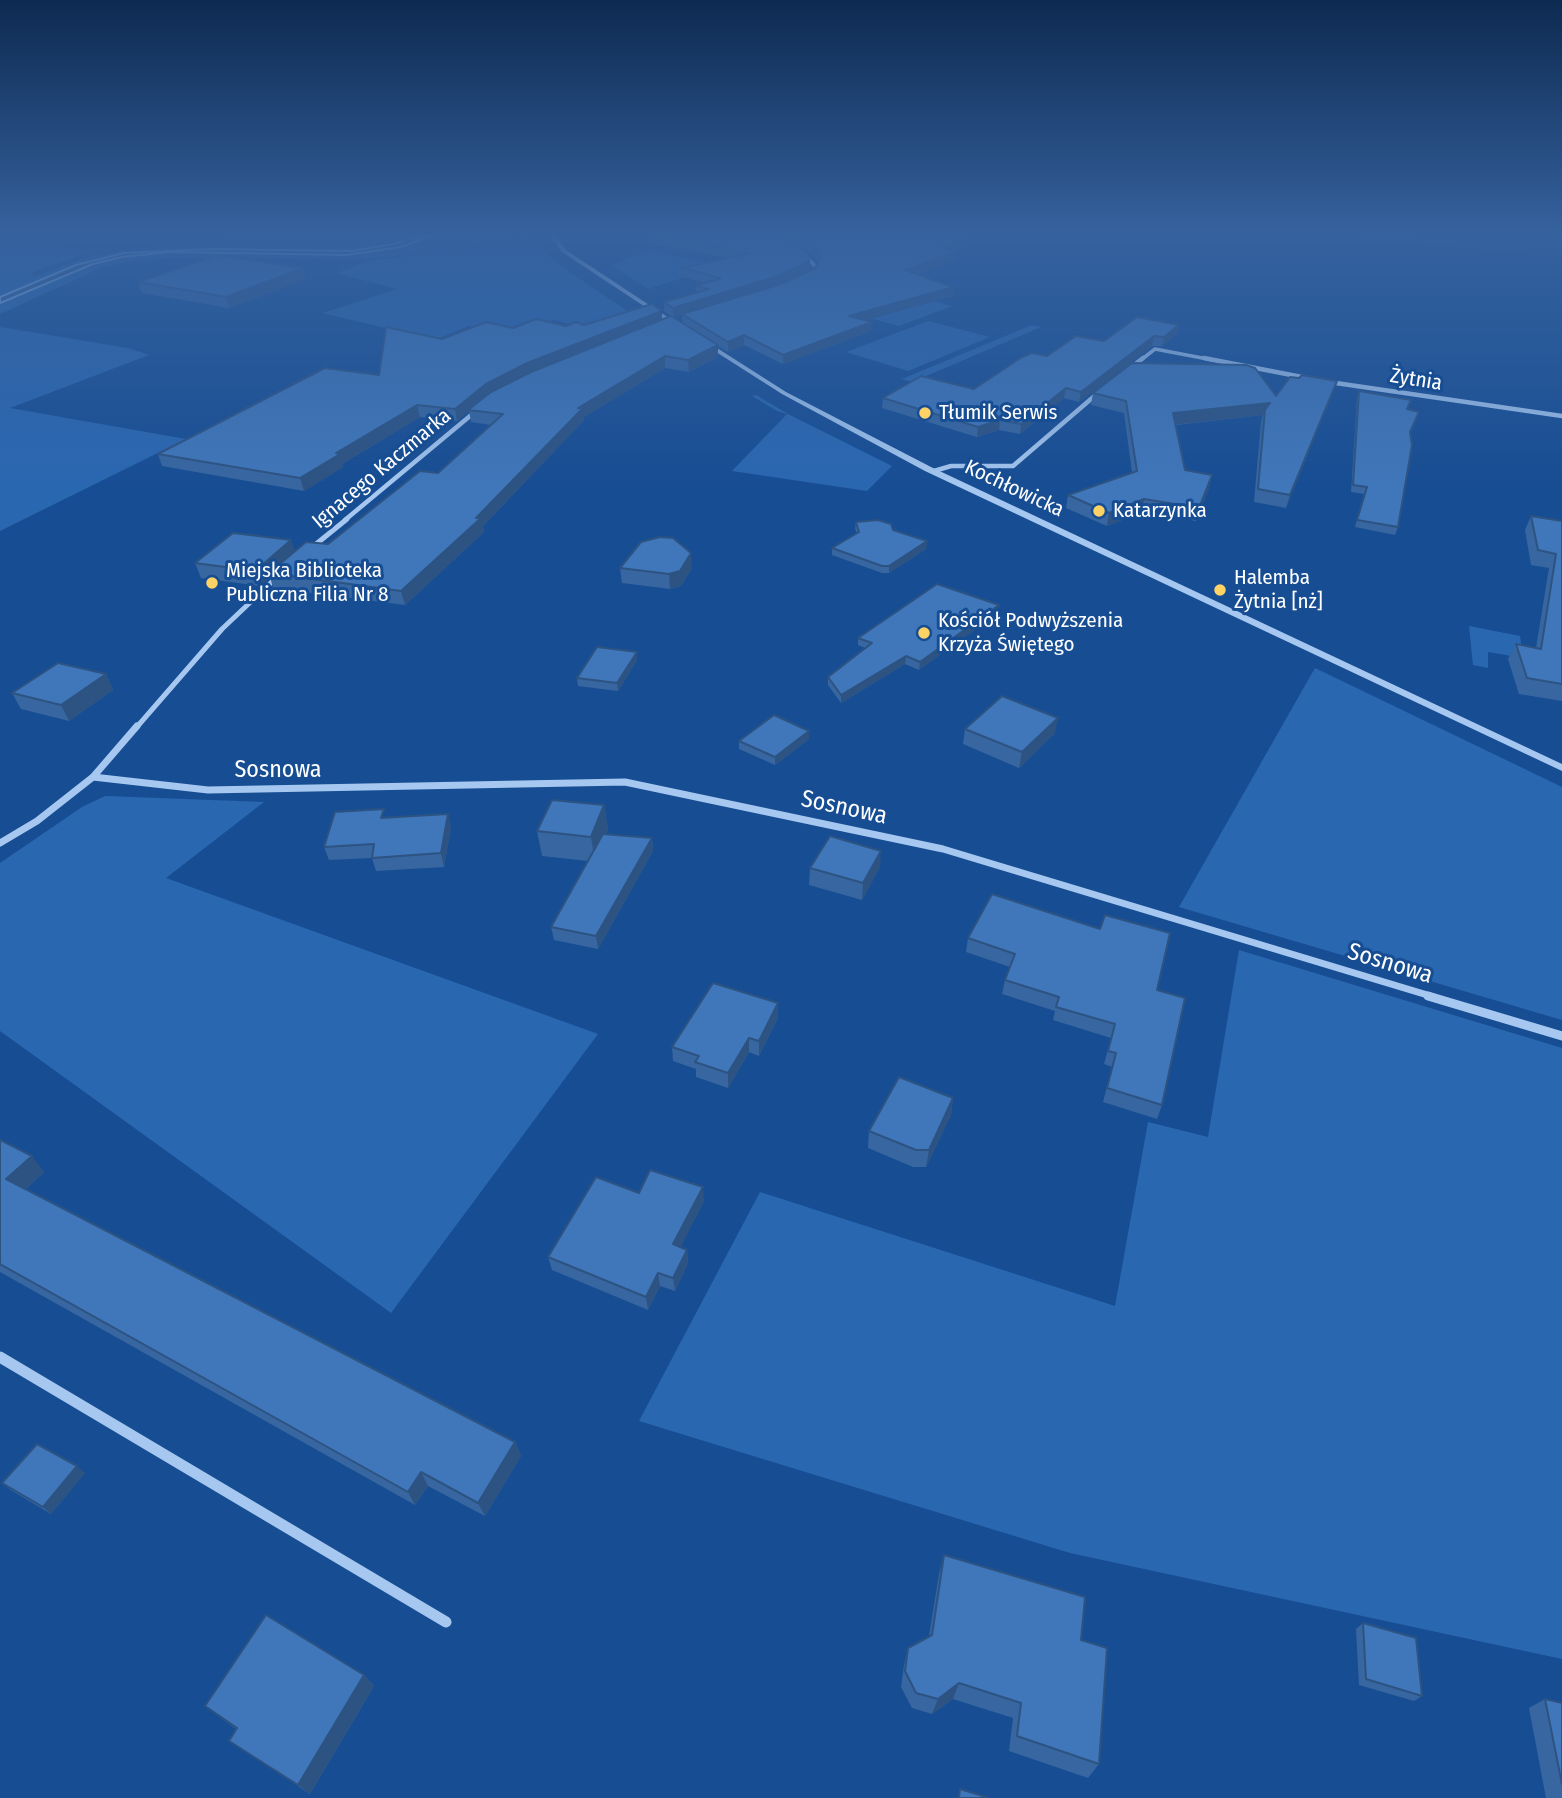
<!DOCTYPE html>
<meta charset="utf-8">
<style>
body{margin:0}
canvas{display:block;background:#174d93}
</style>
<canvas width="1562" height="1798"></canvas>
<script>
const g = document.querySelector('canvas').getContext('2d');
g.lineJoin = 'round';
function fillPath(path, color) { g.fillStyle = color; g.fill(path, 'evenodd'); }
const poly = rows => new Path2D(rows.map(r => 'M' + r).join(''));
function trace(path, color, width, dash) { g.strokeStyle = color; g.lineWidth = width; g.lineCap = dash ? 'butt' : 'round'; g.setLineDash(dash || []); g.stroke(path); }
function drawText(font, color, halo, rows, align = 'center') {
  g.font = font + ' "Fira Sans Condensed",sans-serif'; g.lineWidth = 6; g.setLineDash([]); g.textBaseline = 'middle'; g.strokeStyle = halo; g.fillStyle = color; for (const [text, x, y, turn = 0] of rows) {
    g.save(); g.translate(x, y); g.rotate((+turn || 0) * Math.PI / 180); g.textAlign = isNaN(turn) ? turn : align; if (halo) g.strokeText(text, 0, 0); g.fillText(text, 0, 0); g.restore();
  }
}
const green = poly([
 [231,236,419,236,394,244,351,251,213,249,124,253,76,265,0,297,0,239,94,251,31,273,34,277,90,256,144,248,203,246],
 [431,236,533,237,435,252,364,259,171,258,130,261,105,266,0,314,0,303,93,264,114,258,170,252,346,255,401,247],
 [1350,236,1417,236,1418,239,1477,244,1562,241,1562,248,1486,249],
 [531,240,565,269,642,321,616,335,553,320,514,336,469,326,435,340,323,313,397,289,337,273,370,261],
 [649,250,719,266,648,289,611,265],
 [916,296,952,306,899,326,862,316],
 [928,321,990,337,908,371,846,352],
 [1032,325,1041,327,912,382,902,379],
 [0,327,128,348,149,355,10,408,186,439,0,531],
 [756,395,788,414,892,466,867,491,732,471,787,414,777,411,752,396],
 [1469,626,1520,636,1523,658,1488,652,1488,668,1473,665],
 [1315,668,1562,787,1562,1020,1179,907],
 [105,796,264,802,166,878,598,1034,391,1313,0,1031,0,863,82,807],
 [1239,950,1562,1048,1562,1659,1070,1553,639,1421,760,1192,1115,1306,1148,1122,1208,1137]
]);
const water = poly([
 [419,236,431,236,401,247,346,255,170,252,122,257,93,264,0,303,0,297,76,265,124,253,213,249,351,251,394,244,419,236]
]);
const minorFar5 = poly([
 [803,253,816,267,813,274],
 [1141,360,1155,349,1213,360]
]);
const minorFar4 = poly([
 [1204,358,1307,378],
 [1129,369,1143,358],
 [1329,382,1562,416],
 [934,471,951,466,1013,466,1098,393],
 [345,520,476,411]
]);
const minorFar3 = poly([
 [310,549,347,519],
 [136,728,222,629,277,577]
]);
const minorFar2 = poly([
 [93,777,208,790,625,782,943,849,1434,997],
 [0,843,37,821,93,777,137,726]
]);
const minorFar1 = poly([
 [1428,996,1562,1036]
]);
const minor = poly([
 [0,1357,446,1622]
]);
const tertiary = poly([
 [551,236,555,236,566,250,681,326,681,328,677,328,562,252,551,236],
 [702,341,706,341,786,392,931,467,1562,764,1562,771,925,471,782,394,702,343,702,341]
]);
const wall = poly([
 [640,236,963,236,966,246,954,251,956,259,916,275,953,287,953,296,866,320,871,331,783,364,744,345,728,352,718,346,718,357,689,372,665,368,584,417,584,420,483,526,484,532,405,605,273,588,270,577,260,586,201,578,195,563,295,551,328,544,438,473,491,425,471,422,469,411,457,421,420,417,342,464,343,467,304,491,162,466,158,454,379,375,442,339,513,328,584,325,662,311,662,319,683,323,682,314,673,317,664,311,664,302,696,293,696,286,706,283,683,277,682,268,728,258,647,243,646,237],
 [780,236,801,245,817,259,818,262,814,269,778,285,809,271,810,265],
 [306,279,229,308,142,293,138,282],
 [1179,325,1177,334,1162,346,1152,346,1079,402,1064,398,1020,434,999,430,977,437,882,408,883,398,974,389,1047,356,1104,341],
 [1299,378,1337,381,1333,392,1286,508,1254,502,1261,422,1263,415,1176,425,1185,470,1212,475,1209,488,1196,521,1142,512,1107,526,1066,508,1068,495,1132,472,1124,413,1091,405,1093,393,1276,396],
 [1359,391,1408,410,1410,433,1398,527,1395,535,1355,527,1364,494,1351,492,1357,398],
 [1531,516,1562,521,1562,701,1519,694,1508,659,1516,644,1536,648,1549,568,1531,565,1525,530],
 [856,522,927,541,926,549,889,573,882,573,832,555,832,548,857,533,855,529],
 [620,568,692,568,681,586,670,589,622,583],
 [998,613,919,670,905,664,841,703,828,685,828,677,865,648,858,645,858,638],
 [637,660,618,691,578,686,577,678],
 [106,674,113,690,69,721,21,709,12,693],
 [965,729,1055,733,1019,768,963,744],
 [809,739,775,765,739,749,739,741],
 [604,805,608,829,606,834,652,838,653,851,598,949,554,940,551,927,588,861,542,856,537,831],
 [386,818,451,827,444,867,376,871,372,858,329,860,324,847],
 [880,867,862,900,809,885,810,868],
 [968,938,1157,990,1162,1105,1157,1119,1103,1102,1112,1067,1104,1064,1111,1038,1053,1020,1055,1011,1002,994,1005,980,1010,967,966,952],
 [778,1003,778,1018,759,1056,749,1052,728,1088,696,1077,696,1069,673,1061,672,1047],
 [953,1098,951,1115,926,1167,913,1167,868,1148,869,1131],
 [0,1140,44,1172,26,1189,515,1442,521,1456,485,1516,428,1486,415,1505,0,1272],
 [639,1193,704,1201,680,1247,687,1250,688,1263,675,1291,660,1286,648,1310,552,1270,548,1257],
 [85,1473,51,1514,11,1490,2,1483],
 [944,1555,1081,1640,1099,1764,1088,1778,1009,1751,1013,1718,953,1699,932,1714,912,1708,901,1687,904,1665,908,1648,929,1636,939,1574],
 [1363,1623,1422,1696,1414,1701,1359,1685,1356,1629],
 [364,1675,374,1686,310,1794,229,1741,236,1729,205,1706],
 [1545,1699,1562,1703,1562,1798,1546,1798,1529,1708]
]);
const shadedWall = poly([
 [954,236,963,236,963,239,967,238,966,246,939,256,940,248],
 [957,251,956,259,904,279,905,270],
 [810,256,809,271,778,285,673,317,673,308],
 [303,268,306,279,229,308,226,297],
 [953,287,953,296,849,325,849,316],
 [662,311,662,321,468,410,469,411,457,421,455,409,486,384,527,363],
 [872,322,871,331,783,364,783,355],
 [1179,325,1177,334,1162,346,1164,337],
 [744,335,744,345,728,352,728,342],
 [1154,336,1152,346,1079,402,1081,392],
 [718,345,718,357,689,372,688,360],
 [665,356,665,368,584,417,584,420,483,526,484,532,405,605,401,591,476,518,578,408],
 [1337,381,1333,392,1286,508,1290,495],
 [1066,388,1064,398,1020,434,1021,424],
 [1270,403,1265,410,1263,415,1171,425,1173,413],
 [417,405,420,417,342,464,343,467,304,491,300,478,336,453],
 [1000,420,999,430,977,437,978,427],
 [1212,475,1209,488,1196,521,1199,508],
 [1144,499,1142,512,1107,526,1109,513],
 [291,540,296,554,269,573,270,577,260,586,255,571],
 [927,541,926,549,889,573,889,566],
 [691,553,692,568,681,586,670,589,669,574],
 [999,605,998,613,919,670,920,662],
 [637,652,637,660,618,691,617,683],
 [906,656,905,664,841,703,841,695],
 [106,674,113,690,69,721,61,705],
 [1058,718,1055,733,1019,768,1022,752],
 [809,731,809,739,775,765,775,757],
 [604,805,608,829,595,861,591,837],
 [448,814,451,827,444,867,441,853],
 [652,838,653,851,598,949,596,936],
 [881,851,880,867,862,900,863,883],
 [778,1003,778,1018,759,1056,759,1041],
 [749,1038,749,1052,728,1088,728,1073],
 [953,1098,951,1115,926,1167,929,1150],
 [32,1156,44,1172,19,1195,6,1179],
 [703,1187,704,1201,675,1258,673,1244],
 [687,1250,688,1263,675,1291,673,1278],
 [658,1273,660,1286,648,1310,646,1297],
 [515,1442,521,1456,485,1516,478,1503],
 [77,1466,85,1473,51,1514,43,1507],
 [421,1472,428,1486,415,1505,408,1492],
 [364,1675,374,1686,310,1794,298,1785],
 [959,1683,953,1699,932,1714,938,1699]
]);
const building = poly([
 [652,236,778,236,797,244,810,256,809,262,778,276,673,308,664,302,709,289,696,286,721,278,682,268,749,253,652,236],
 [798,236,955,236,967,238,940,248,957,251,905,270,953,287,849,316,872,322,783,355,744,335,728,342,682,314,781,284,814,269,820,259,817,251,801,237,798,236],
 [218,255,303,268,226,297,138,282,218,255],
 [652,304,662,311,527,363,486,384,455,409,417,405,336,453,340,454,300,478,158,454,325,368,379,375,386,327,442,339,486,322,513,328,536,319,566,326,576,322,584,325,652,304],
 [671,316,718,345,688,360,665,356,578,408,583,408,476,518,481,518,401,591,269,573,306,542,328,544,420,471,438,473,503,414,468,410,491,392,531,372,671,316],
 [1137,317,1179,325,1164,337,1154,336,1081,392,1066,388,1021,424,1000,420,978,427,883,398,921,376,974,389,1022,357,1032,353,1047,356,1076,336,1104,341,1137,317],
 [1132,363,1246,365,1255,368,1276,396,1290,377,1299,378,1302,375,1337,381,1290,495,1258,489,1265,410,1270,403,1173,413,1185,470,1212,475,1199,508,1144,499,1109,513,1068,495,1137,471,1126,401,1093,393,1132,363],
 [1359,391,1411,400,1407,409,1419,412,1410,432,1412,445,1398,527,1357,520,1367,487,1353,485,1359,391],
 [1531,516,1562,521,1562,684,1527,678,1516,644,1541,649,1556,554,1538,550,1531,516],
 [878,520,891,524,893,530,927,541,889,566,882,566,832,548,859,532,856,522,878,520],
 [233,533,291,540,255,571,195,563,233,533],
 [660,537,673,538,691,553,680,571,669,574,620,568,641,542,660,537],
 [937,584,999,605,920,662,906,656,841,695,828,677,872,643,858,638,937,584],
 [597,647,637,652,617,683,577,678,597,647],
 [58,663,106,674,61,705,12,693,58,663],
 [1002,696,1058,718,1022,752,965,729,1002,696],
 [774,715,809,731,775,757,739,741,774,715],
 [552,800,604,805,591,837,537,831,552,800],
 [384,809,381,818,448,814,441,853,372,858,374,844,324,847,335,812,384,809],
 [603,834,652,838,596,936,551,927,603,834],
 [830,836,881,851,863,883,810,868,830,836],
 [992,894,1100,929,1105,915,1170,933,1157,990,1185,998,1162,1105,1107,1088,1116,1053,1108,1051,1115,1024,1056,1007,1059,997,1005,980,1015,954,968,938,992,894],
 [713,983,778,1003,759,1041,749,1038,728,1073,695,1062,699,1056,672,1047,713,983],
 [899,1077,953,1098,929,1150,916,1150,869,1131,899,1077],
 [0,1140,32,1156,6,1179,515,1442,478,1503,421,1472,408,1492,0,1264,0,1140],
 [650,1170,703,1187,673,1244,687,1250,673,1278,658,1273,646,1297,548,1257,596,1177,639,1193,650,1170],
 [37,1444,77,1466,43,1507,2,1483,37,1444],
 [944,1555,1085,1597,1081,1640,1107,1648,1099,1764,1017,1736,1021,1703,959,1683,938,1699,916,1693,905,1671,908,1648,932,1635,944,1555],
 [266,1615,364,1675,298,1785,229,1741,237,1728,205,1706,266,1615],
 [1363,1623,1416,1638,1422,1696,1366,1679,1363,1623],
 [1545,1699,1562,1703,1562,1784,1545,1699],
 [960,1789,989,1798,959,1798,960,1789]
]);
const markers = [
 [925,413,7,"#ffd266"],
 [1099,511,7,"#ffd266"],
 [212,583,7,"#ffd266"],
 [1220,590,7,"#ffd266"],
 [924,633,7,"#ffd266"]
];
const farStreetnames = [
 ["Żytnia",1416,380,9],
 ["Ignacego Kaczmarka",382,469,-40],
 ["Kochłowicka",1014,489,25]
];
const farPoinames = [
 ["Tłumik Serwis",939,413],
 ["Katarzynka",1113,511],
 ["Miejska Biblioteka",226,571],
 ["Publiczna Filia Nr 8",226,595],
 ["Halemba",1234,578],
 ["Żytnia [nż]",1234,602],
 ["Kościół Podwyższenia",938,621],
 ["Krzyża Świętego",938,645]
];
const streetNames = [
 ["Sosnowa",278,770],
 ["Sosnowa",844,808,12],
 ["Sosnowa",1390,964,17]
];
fillPath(green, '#2a67b1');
fillPath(water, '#365e90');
trace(water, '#99c3f3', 2);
trace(minorFar5, '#a6c8f0', 3.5);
trace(minorFar4, '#a6c8f0', 4.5);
trace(minorFar3, '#a6c8f0', 5);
trace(minorFar2, '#a6c8f0', 7);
trace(minorFar1, '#a6c8f0', 9);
trace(minor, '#a6c8f0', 11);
fillPath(tertiary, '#a6c8f0');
fillPath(wall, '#3766a0');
fillPath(shadedWall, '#2d5382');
fillPath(building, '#4077ba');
trace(building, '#2d5382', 2);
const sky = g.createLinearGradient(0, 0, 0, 487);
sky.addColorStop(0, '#0d2a51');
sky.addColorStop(0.48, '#36629e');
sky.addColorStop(1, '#36629e00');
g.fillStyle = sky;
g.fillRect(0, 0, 1562, 487);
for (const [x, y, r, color] of markers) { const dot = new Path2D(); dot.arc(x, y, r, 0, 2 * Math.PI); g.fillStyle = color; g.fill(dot); trace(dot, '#174d93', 2.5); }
drawText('21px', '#fff', '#174d93', farStreetnames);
drawText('21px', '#fff', '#174d93', farPoinames, 'left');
drawText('24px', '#fff', '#174d93', streetNames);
</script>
